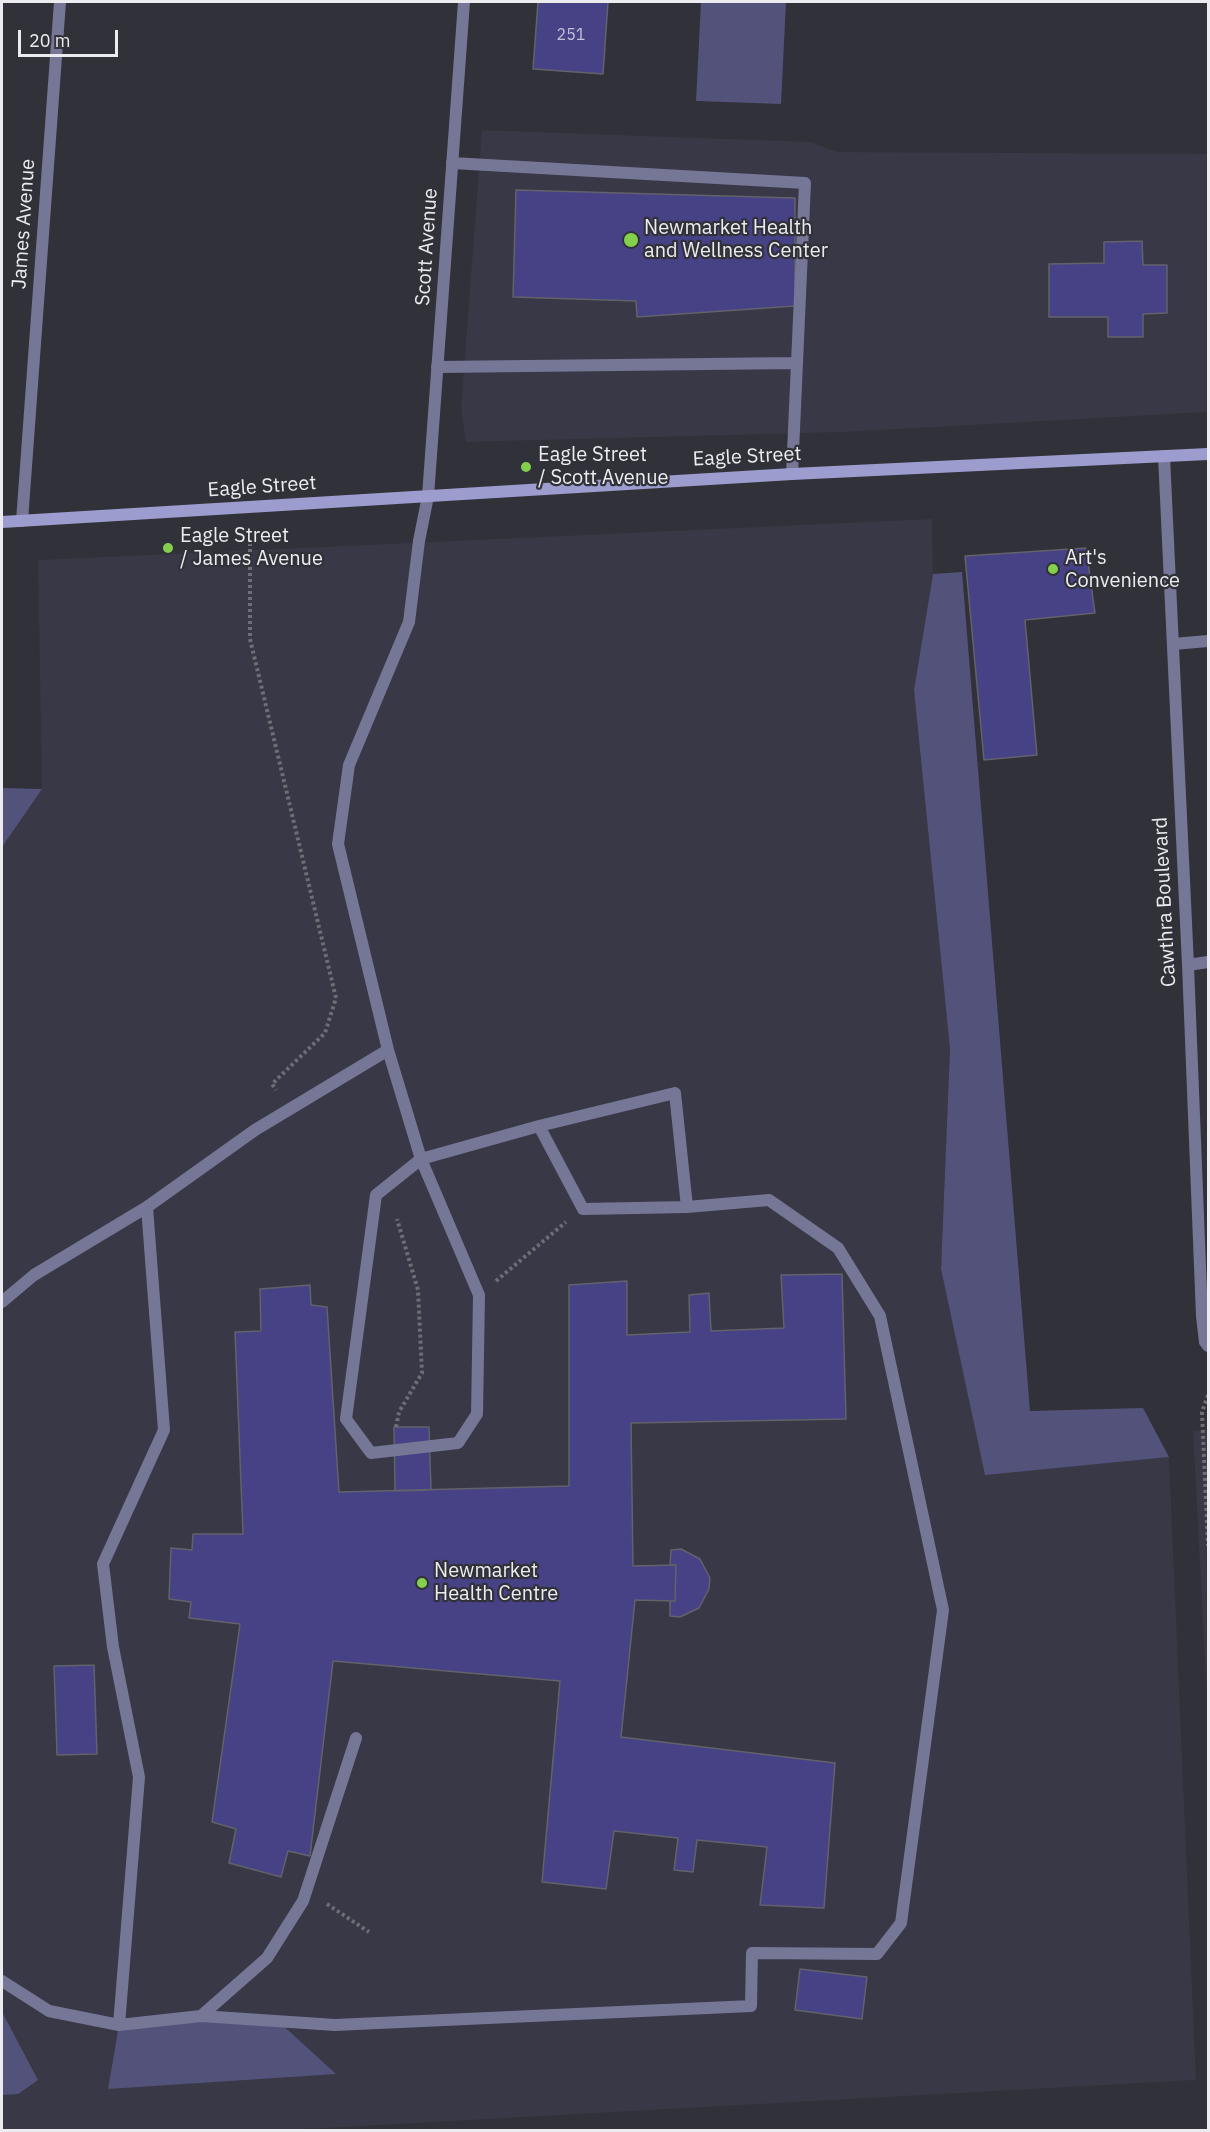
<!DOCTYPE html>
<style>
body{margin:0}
#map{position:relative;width:1210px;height:2132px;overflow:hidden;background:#313139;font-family:"IBM Plex Sans",sans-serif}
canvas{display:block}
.frame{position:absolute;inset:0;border:3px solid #ebebf0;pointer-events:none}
.scale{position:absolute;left:18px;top:30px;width:100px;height:27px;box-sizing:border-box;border:3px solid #ebebf0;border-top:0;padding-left:8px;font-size:18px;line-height:21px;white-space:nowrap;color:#ebebf0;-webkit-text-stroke:4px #313139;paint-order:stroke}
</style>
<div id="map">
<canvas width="1210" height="2132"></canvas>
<div class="frame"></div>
<div class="scale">20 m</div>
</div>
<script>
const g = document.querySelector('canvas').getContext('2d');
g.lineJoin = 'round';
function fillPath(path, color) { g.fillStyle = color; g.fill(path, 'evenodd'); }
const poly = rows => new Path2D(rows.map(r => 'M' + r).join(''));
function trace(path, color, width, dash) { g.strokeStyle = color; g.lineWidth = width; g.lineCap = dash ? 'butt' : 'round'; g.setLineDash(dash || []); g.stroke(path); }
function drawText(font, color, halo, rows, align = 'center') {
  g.font = font + ' "IBM Plex Sans",sans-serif'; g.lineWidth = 4.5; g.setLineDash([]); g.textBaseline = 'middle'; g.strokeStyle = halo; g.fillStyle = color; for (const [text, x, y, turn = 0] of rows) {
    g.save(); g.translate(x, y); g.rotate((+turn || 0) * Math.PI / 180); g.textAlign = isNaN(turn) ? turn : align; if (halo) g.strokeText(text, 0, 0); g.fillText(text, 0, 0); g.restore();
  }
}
const built = poly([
 [482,130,811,142,837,152,1208,154,1208,412,844,432,466,442,461,408],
 [932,519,933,574,914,690,950,1049,941,1269,985,1474,1169,1457,1196,2080,289,2130,2,2130,2,847,42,788,38,560],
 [1208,1430,1208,1718,1193,1431]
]);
const green = poly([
 [701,2,786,2,781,104,696,101],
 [962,572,1030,1411,1143,1408,1169,1457,985,1475,941,1269,950,1049,914,690,933,574],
 [2,788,42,789,2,847],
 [2,2012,38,2080,18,2094,2,2095],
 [201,2016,278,2021,336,2074,108,2089,119,2025]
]);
const building = poly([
 [538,2,608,2,603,74,533,69,538,2],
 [516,190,795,198,795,306,637,317,636,301,513,297,516,190],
 [1142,241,1143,265,1167,265,1167,313,1143,314,1143,337,1108,337,1108,317,1049,317,1049,264,1104,263,1104,242,1142,241],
 [1086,548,1095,613,1025,620,1037,755,984,760,965,556,1086,548],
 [842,1274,846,1419,631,1423,633,1566,676,1565,675,1601,635,1600,621,1737,835,1763,824,1908,760,1905,767,1847,697,1840,693,1872,674,1870,678,1838,614,1831,606,1889,542,1882,560,1681,333,1661,310,1856,288,1851,281,1877,229,1863,236,1829,212,1822,240,1624,189,1618,191,1602,169,1599,171,1548,192,1550,193,1534,243,1534,235,1332,261,1331,260,1289,310,1285,311,1305,327,1307,339,1492,569,1486,569,1285,627,1281,627,1335,690,1332,689,1295,709,1293,711,1331,784,1328,781,1275,842,1274],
 [394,1427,429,1427,431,1490,395,1491,394,1427],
 [681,1549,700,1559,710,1578,709,1589,699,1608,680,1617,670,1616,670,1601,675,1601,676,1565,670,1565,671,1550,681,1549],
 [94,1665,97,1754,57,1755,54,1666,94,1665],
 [800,1969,867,1977,862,2019,795,2010,800,1969]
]);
const path = poly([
 [250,543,250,639,336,998,325,1033,272,1084,276,1090],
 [496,1281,566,1222],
 [1208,1395,1202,1412,1208,1546],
 [396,1427,399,1412,422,1373,418,1290,397,1219],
 [327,1904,369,1932]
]);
const lane = poly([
 [452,163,805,183,797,363],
 [437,367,797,363,792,474],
 [428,496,419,541,409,622,349,765,338,844,388,1050,421,1159,479,1295,477,1414,458,1443,371,1453,346,1419,376,1195,421,1159,539,1126,675,1093,687,1207],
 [1173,644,1208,641],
 [2,1302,34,1275,147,1207,255,1130,388,1050],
 [2,1981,49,2011,119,2025,201,2016,335,2025,751,2006,752,1953,877,1954,901,1923,943,1610,880,1316,838,1248,769,1200,687,1207,583,1209,539,1126],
 [201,2016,267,1958,303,1901,356,1738],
 [119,2025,139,1777,113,1647,103,1564,164,1430,147,1207]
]);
const street = poly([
 [1164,456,1188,965,1202,1316,1205,1342,1208,1346],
 [428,496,464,2],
 [22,521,60,2],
 [1188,965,1208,962]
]);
const secondary = poly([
 [2,522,792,474,1208,454]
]);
const markers = [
 [631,240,8,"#84cf4d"],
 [526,467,6,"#84cf4d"],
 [168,548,6,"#84cf4d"],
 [1053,569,6,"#84cf4d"],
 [422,1583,6,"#84cf4d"]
];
const numberNames = [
 ["251",571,35]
];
const streetNames = [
 ["James Avenue",24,224,-86],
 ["Scott Avenue",427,247,-86],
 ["Eagle Street",747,457,-3],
 ["Eagle Street",262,487,-4],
 ["Cawthra Boulevard",1165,902,-93]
];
const poiNames = [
 ["Newmarket Health",644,228],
 ["and Wellness Center",644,251],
 ["Eagle Street",538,455],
 ["/ Scott Avenue",538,478],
 ["Eagle Street",180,536],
 ["/ James Avenue",180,559],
 ["Art's",1065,558],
 ["Convenience",1065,581],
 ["Newmarket",434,1571],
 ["Health Centre",434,1594]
];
fillPath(built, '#383846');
fillPath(green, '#53527b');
fillPath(building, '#474285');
trace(building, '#62626b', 1.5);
trace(path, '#6e6e75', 4, [3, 3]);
trace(lane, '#767696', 12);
trace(street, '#767696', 12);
trace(secondary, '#9c9cce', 12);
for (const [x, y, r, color] of markers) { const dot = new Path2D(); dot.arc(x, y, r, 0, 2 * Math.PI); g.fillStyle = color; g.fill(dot); trace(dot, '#313139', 2); }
drawText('16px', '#c2c1d5', null, numberNames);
drawText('20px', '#ebebf0', '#313139', streetNames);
drawText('20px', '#ebebf0', '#313139', poiNames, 'left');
</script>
